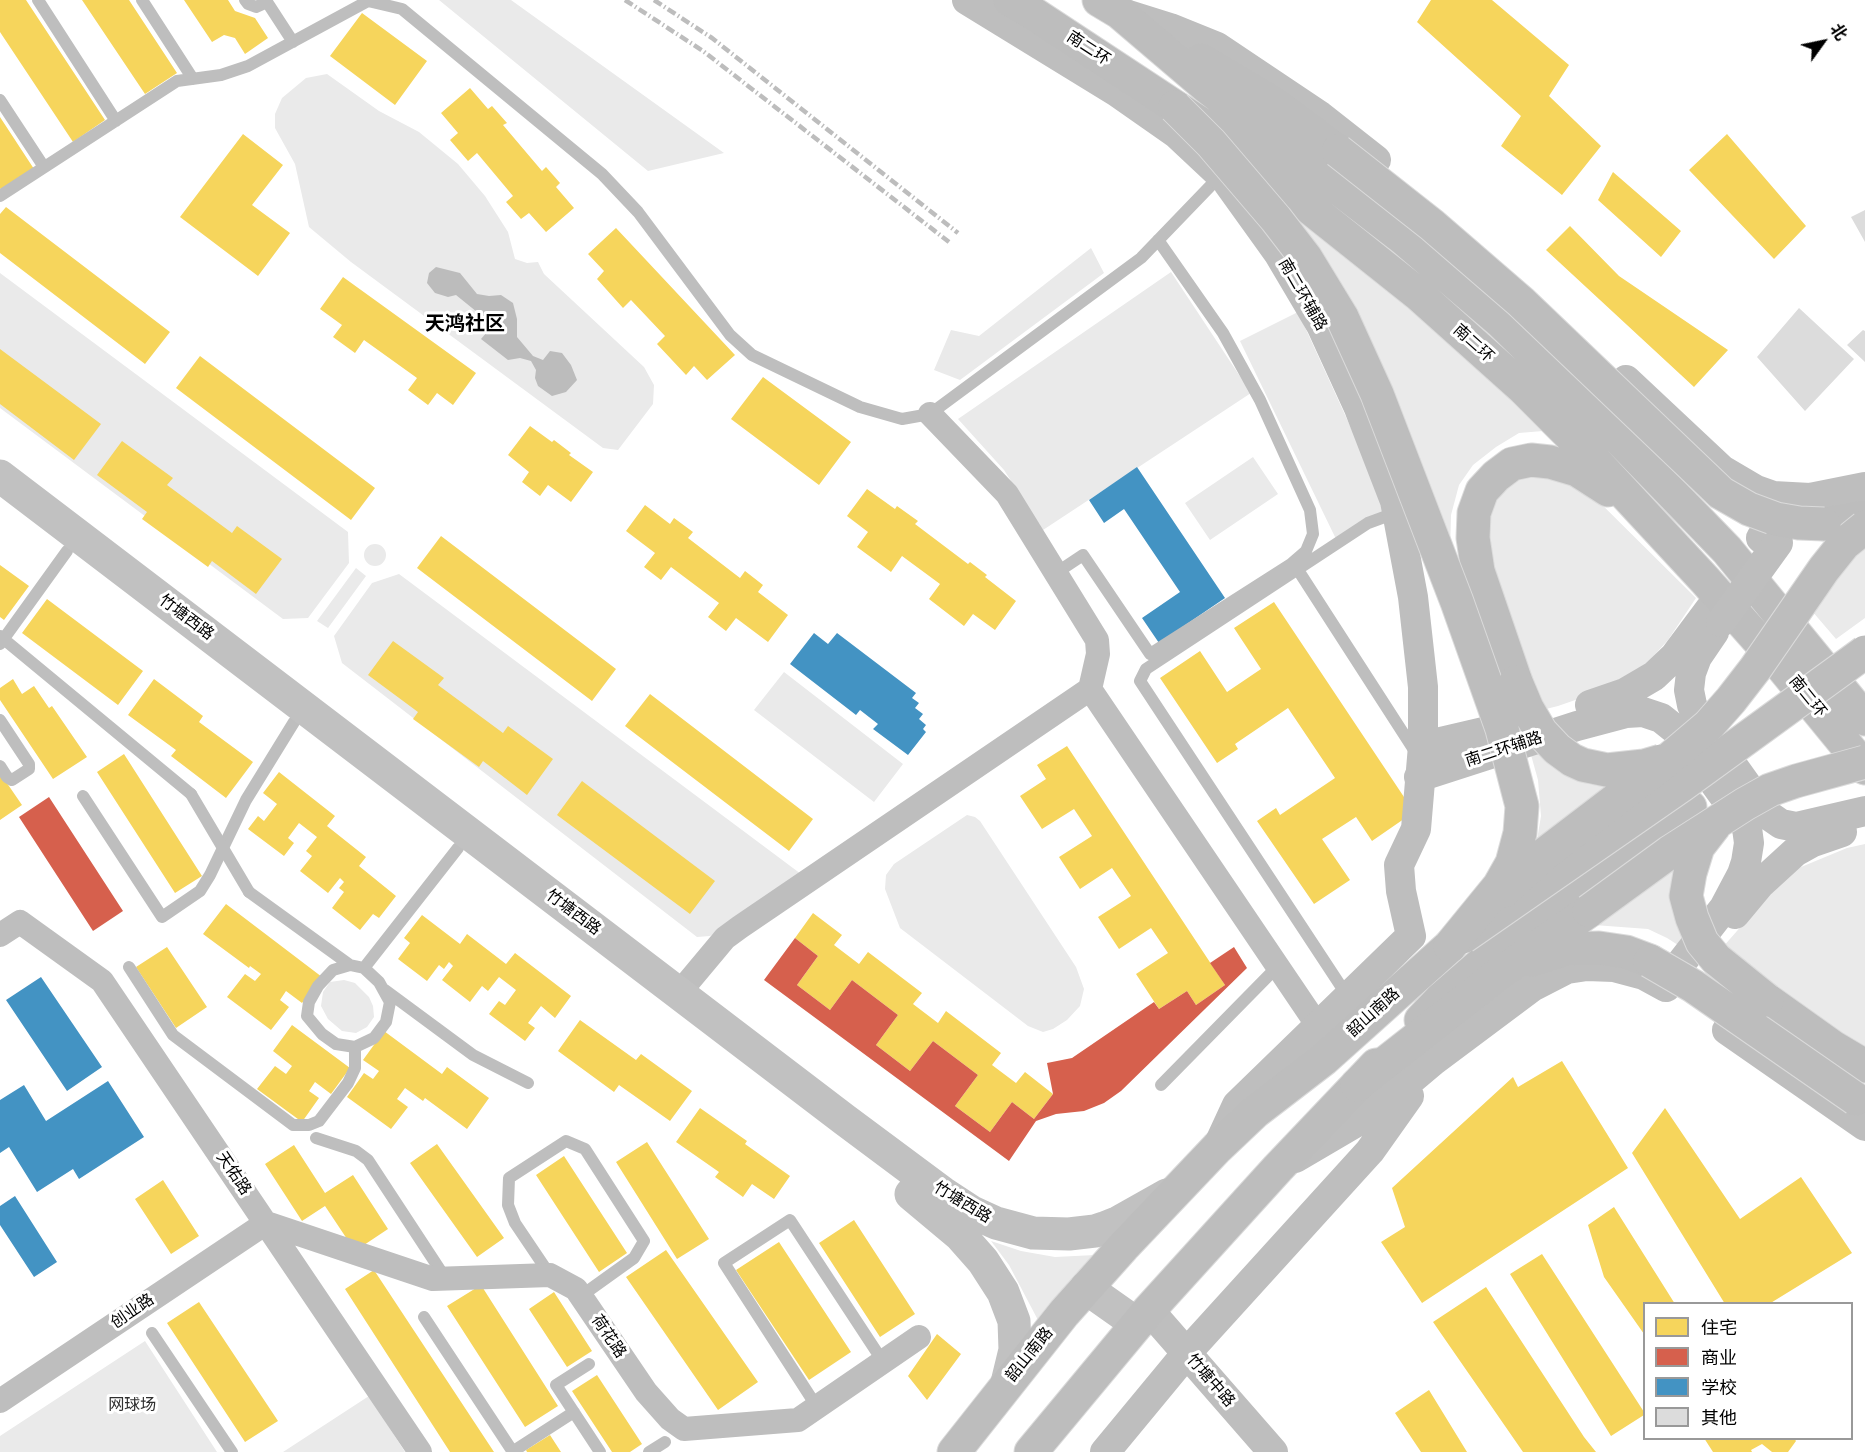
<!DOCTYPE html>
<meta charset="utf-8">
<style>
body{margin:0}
#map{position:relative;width:1865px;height:1452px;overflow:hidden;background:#fff;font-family:Poppins,"Noto Sans SC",sans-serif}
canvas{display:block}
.legend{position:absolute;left:1643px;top:1302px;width:210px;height:138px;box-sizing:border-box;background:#fff;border:2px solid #999;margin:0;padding:8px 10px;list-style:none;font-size:18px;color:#000}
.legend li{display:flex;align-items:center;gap:12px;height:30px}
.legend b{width:30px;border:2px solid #999}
.north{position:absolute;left:1793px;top:12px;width:60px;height:60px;-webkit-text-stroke:4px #fff;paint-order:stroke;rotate:57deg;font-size:16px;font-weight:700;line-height:24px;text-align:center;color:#000}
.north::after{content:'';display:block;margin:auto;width:21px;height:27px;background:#000;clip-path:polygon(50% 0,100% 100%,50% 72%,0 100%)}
</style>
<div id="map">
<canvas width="1865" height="1452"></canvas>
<ul class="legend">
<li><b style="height:16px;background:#f6d55c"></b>住宅</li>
<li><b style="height:16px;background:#d6604d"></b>商业</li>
<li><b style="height:16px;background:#4393c3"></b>学校</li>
<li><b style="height:16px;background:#dcdcdc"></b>其他</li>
</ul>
<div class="north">北</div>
</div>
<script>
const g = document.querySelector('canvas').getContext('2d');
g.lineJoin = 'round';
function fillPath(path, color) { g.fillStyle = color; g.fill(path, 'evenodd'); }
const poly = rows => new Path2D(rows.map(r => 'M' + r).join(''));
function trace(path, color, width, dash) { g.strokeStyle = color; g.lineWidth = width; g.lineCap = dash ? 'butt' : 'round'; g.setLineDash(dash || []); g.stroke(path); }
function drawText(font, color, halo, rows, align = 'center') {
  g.font = font + ' Poppins,"Noto Sans SC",sans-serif'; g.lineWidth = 6; g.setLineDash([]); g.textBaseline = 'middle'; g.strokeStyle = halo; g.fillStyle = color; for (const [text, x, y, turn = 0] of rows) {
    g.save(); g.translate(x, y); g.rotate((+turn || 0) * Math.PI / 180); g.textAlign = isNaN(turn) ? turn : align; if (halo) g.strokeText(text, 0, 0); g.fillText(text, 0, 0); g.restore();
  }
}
const green = poly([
 [439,0,511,0,724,153,648,171],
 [327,74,379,111,419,132,458,164,485,196,508,232,515,259,527,263,538,262,544,274,644,367,654,385,653,404,618,450,603,448,351,262,309,227,295,164,275,128,275,114,282,98,306,78],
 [1282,207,1390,290,1461,352,1543,431,1519,433,1496,447,1473,465,1459,485,1451,515,1450,555],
 [1091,248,1104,273,960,380,934,370,951,330,979,336],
 [1171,272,1251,393,1043,530,1004,470,958,419],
 [0,273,348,532,349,563,308,618,283,619,0,408],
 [1298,312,1388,509,1336,539,1240,341],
 [1253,457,1278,494,1210,540,1185,503],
 [1517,470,1575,478,1696,598,1668,640,1640,671,1604,690,1558,706,1538,711,1483,560,1486,500],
 '364 555a11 11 0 1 1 22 0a11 11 0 1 1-22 0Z',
 [1865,547,1865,618,1836,639,1812,611,1849,557],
 [356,568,366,576,328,628,317,621],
 [399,574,801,874,710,936,697,937,342,663,334,636,372,583],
 [784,672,903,764,874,802,754,710],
 [1526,737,1568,775,1588,784,1613,788,1536,846,1541,816,1538,780],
 [967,815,975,817,980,821,1076,967,1084,989,1080,1006,1067,1020,1053,1029,1043,1032,1028,1026,900,928,885,889,886,875,894,864],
 [1865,844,1865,1057,1722,948,1789,872,1847,848],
 [1679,861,1700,959,1667,938,1648,929,1594,925],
 [344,980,355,983,369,997,373,1006,374,1017,367,1027,356,1033,342,1031,328,1019,321,1006,323,992,330,982],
 [991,1241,1021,1251,1055,1257,1095,1255,1039,1322,1009,1265],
 [145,1341,217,1452,0,1452,0,1436],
 [369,1396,405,1452,283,1452]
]);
const water = poly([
 [436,267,460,273,477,294,489,296,501,295,513,303,517,319,517,337,533,356,543,360,550,351,562,353,571,365,577,380,566,392,552,396,538,386,535,378,536,370,531,361,520,358,508,360,481,339,493,325,456,295,448,297,435,293,427,283,429,273]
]);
const homes = poly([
 [0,0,26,0,105,120,73,142,0,32],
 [82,0,129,0,177,73,145,94],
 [184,0,228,0,235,11,255,18,268,38,245,54,235,38,224,35,212,42],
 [1431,0,1492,0,1569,65,1549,96,1601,146,1562,195,1501,146,1521,116,1417,22],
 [362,13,427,61,395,105,330,56],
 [470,88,488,109,492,106,507,123,503,125,542,171,546,167,560,183,556,187,574,208,546,232,529,213,521,219,506,202,513,196,477,153,468,161,450,140,458,133,441,113],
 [0,117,34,169,1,190,0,188],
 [243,134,283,165,252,205,290,233,258,276,180,217],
 [1727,134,1806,226,1774,259,1689,170],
 [1613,172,1681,231,1661,257,1598,200],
 [6,207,170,332,145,364,0,253,0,214],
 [1570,226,1619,276,1728,350,1694,387,1546,250],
 [616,228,735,355,707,380,694,366,686,375,657,344,665,336,631,300,623,308,597,279,604,271,588,254],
 [343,277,476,373,453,405,437,393,428,405,408,390,417,378,364,340,355,353,333,337,342,325,320,309],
 [0,349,101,424,74,460,0,404],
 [200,356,375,488,351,520,176,388],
 [763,377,851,442,819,485,731,419],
 [530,426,552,442,554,440,571,453,569,455,593,472,571,502,548,485,540,496,522,482,529,472,508,455],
 [122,441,173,478,167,485,232,533,237,526,282,559,256,594,212,561,208,567,142,519,147,512,97,475],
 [867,489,895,509,897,506,918,521,915,524,968,564,970,562,987,575,985,577,1016,601,995,630,973,614,964,626,929,599,940,584,902,556,891,572,857,547,868,532,847,516],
 [645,505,670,524,674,518,693,532,688,538,740,578,745,571,763,585,758,592,788,615,768,642,736,618,726,631,708,617,719,603,671,567,661,580,644,567,655,553,626,531],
 [441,536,616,669,592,701,417,568],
 [0,565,29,586,4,620,0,617],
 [47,599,143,671,118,705,22,633],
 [1274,602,1414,812,1372,841,1356,817,1322,839,1350,880,1314,904,1257,821,1276,808,1280,815,1335,778,1288,708,1235,744,1238,749,1217,763,1160,678,1200,651,1227,692,1261,669,1234,628],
 [393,641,444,678,438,685,503,733,508,726,553,759,527,795,483,761,479,767,413,719,418,712,368,675],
 [13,679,22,694,34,686,49,708,52,706,87,757,53,779,0,700,0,688],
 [154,679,203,716,199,722,253,762,226,798,171,756,176,750,128,715],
 [650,694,813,819,789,851,625,726],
 [1067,746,1225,985,1196,1005,1187,991,1159,1009,1136,974,1168,953,1151,928,1119,949,1098,917,1131,896,1112,868,1080,889,1059,857,1092,836,1074,809,1042,829,1020,796,1046,779,1037,765],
 [124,754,202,876,175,893,97,772],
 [279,772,335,816,327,826,366,857,359,866,396,896,379,918,373,914,360,930,332,908,344,892,339,888,344,882,340,878,328,893,300,871,312,856,306,851,317,837,299,823,288,838,294,843,284,856,248,829,258,816,264,821,277,804,263,793],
 [0,773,22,805,0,820],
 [582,781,715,881,690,914,557,815],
 [226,904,322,977,302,1003,286,991,280,1000,289,1007,271,1030,227,997,245,974,255,981,261,974,250,966,249,968,203,934],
 [813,913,842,935,834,945,859,964,868,952,922,993,913,1004,938,1023,946,1011,1001,1053,992,1065,1016,1083,1025,1072,1053,1094,1034,1119,1012,1102,990,1132,955,1106,978,1075,933,1041,910,1071,876,1045,898,1015,852,980,830,1010,797,985,818,956,795,938],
 [422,915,460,944,467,934,506,964,515,953,571,996,555,1018,541,1006,528,1023,535,1028,525,1041,489,1014,499,1001,505,1005,516,990,499,977,488,991,482,986,470,1002,442,980,453,966,449,962,444,969,439,965,427,981,398,959,410,943,404,938],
 [167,947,207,1007,176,1028,136,967],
 [580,1020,636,1060,641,1054,692,1091,670,1121,619,1085,614,1092,558,1051],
 [292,1025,350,1068,331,1094,315,1082,309,1091,319,1098,302,1122,257,1089,275,1066,286,1074,292,1066,273,1051],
 [384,1031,442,1074,447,1067,489,1098,467,1129,425,1098,423,1101,405,1088,397,1099,408,1107,391,1129,347,1097,364,1073,373,1079,379,1071,363,1060],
 [1562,1061,1628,1168,1422,1303,1381,1242,1405,1227,1392,1188,1513,1077,1518,1087],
 [700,1108,747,1141,745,1144,790,1176,774,1199,752,1184,743,1197,715,1177,719,1172,676,1142],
 [1665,1108,1740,1219,1801,1177,1852,1253,1769,1304,1725,1304,1632,1153],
 [647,1142,709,1239,677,1259,616,1162],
 [437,1144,504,1238,477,1257,410,1163],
 [294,1145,325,1193,353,1175,388,1229,355,1251,325,1206,302,1221,265,1164],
 [564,1156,627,1253,599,1272,536,1175],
 [163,1180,199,1236,171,1254,135,1199],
 [1614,1207,1675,1304,1644,1304,1644,1334,1604,1277,1588,1225],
 [854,1220,915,1314,880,1337,819,1243],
 [779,1242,851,1352,809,1380,736,1270],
 [666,1250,758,1382,718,1410,626,1277],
 [1542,1254,1644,1412,1644,1415,1611,1436,1510,1274],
 [374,1270,494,1452,450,1452,345,1289],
 [481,1285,558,1406,525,1427,447,1306],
 [1486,1287,1584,1437,1596,1452,1523,1452,1433,1322],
 [554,1292,592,1351,567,1367,529,1309],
 [199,1302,278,1421,245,1442,167,1323],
 [937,1334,961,1354,927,1400,908,1376],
 [597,1375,642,1444,630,1452,612,1452,572,1391],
 [1429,1390,1467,1452,1421,1452,1395,1413],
 [550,1435,561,1452,527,1452,526,1450],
 [1704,1438,1794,1438,1796,1441,1788,1452,1772,1452,1762,1444,1751,1450,1752,1452,1713,1452]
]);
const shops = poly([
 [49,797,123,911,93,931,19,817],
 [795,938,818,956,797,985,830,1010,852,980,898,1015,876,1045,910,1071,933,1041,978,1075,955,1106,990,1132,1012,1102,1034,1119,1053,1094,1047,1063,1072,1058,1154,1002,1159,1009,1187,991,1196,1005,1225,985,1210,963,1234,947,1247,968,1121,1091,1104,1103,1084,1111,1056,1114,1036,1121,1009,1161,764,980]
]);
const schools = poly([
 [1137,467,1225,598,1159,643,1142,618,1180,592,1124,509,1104,523,1089,500],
 [814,633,828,644,837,633,916,693,912,698,919,703,915,708,923,714,919,719,926,725,923,729,926,732,908,755,873,729,878,724,860,710,856,715,790,664],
 [41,977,102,1067,67,1091,6,1000],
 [108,1081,144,1137,79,1179,73,1169,37,1192,9,1147,0,1153,0,1100,24,1085,46,1121],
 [15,1196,57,1262,34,1277,0,1225,0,1206]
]);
const building = poly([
 [1865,210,1865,242,1851,217],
 [1799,308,1854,359,1805,411,1757,357],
 [1863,330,1865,331,1865,362,1847,345]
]);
const service = poly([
 [38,0,116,121],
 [142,0,193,79],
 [245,0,248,4,256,7,267,2,293,42],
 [0,100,44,167],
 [0,196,177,81,221,75,248,66,368,1,402,9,602,174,638,212,730,335,752,355,860,407,902,419,930,414,1141,258,1220,176],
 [1298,570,1416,753],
 [1056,573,1083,555,1150,654,1291,564,1306,551,1313,534,1310,510,1260,400,1223,333,1158,240],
 [0,636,191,794],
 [0,644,67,551],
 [0,720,29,764,29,769,12,780,7,777,0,766],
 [83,796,162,917,200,891,210,875,246,800,294,722],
 [249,892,350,965],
 [350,965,364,968,379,982,390,1002,386,1022,374,1038,355,1047,336,1044,322,1034,307,1016,309,1002,318,986,333,970,350,965],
 [129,967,173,1035,293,1125,309,1125,319,1121,348,1083,355,1068,355,1047],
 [364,968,458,848],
 [385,990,473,1055,528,1083],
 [1348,997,1140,681,1146,669,1368,523,1398,512],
 [1161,1085,1278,966],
 [316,1138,356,1151,368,1160,446,1279],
 [550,1275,515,1223,508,1205,509,1178,566,1141,585,1149,644,1241,634,1258,581,1296],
 [424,1317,513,1452],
 [152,1333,232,1452],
 [589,1364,556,1385,600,1452],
 [817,1407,724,1263,790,1220,878,1354],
 [512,1452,574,1412],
 [649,1452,665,1442]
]);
const minor = poly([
 [1090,689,1318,1026],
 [0,935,20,922,102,981,420,1452],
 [679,993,725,938,740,927,1090,689,1098,654,1097,640,1007,494,930,414],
 [0,1401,266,1223,433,1279,550,1275,576,1289,646,1392,670,1419,684,1429,798,1420,919,1337]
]);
const tertiary = poly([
 [967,0,1117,92,1177,134,1225,179],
 [1122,13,1170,28,1217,47,1320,116,1376,160],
 [1626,380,1722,470,1756,490,1773,496,1810,498,1865,487],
 [1761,538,1787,500],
 [1714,632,1697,657,1691,673,1689,690,1692,705,1698,717,1768,815,1781,824,1796,827,1865,811],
 [1590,705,1625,693,1654,676,1675,656,1710,609],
 [1423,746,1526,722],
 [1419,777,1577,726,1626,713,1643,712,1661,718,1676,730,1747,828,1749,843,1746,862,1742,874,1724,908,1664,985],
 [1735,914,1760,884,1795,852,1813,842,1842,832],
 [1727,1030,1865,1126],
 [1219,1144,1237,1105,1411,936,1401,891,1399,865,1416,829,1423,746,1423,687,1413,597,1395,501,1359,408,1321,325,1279,254,1228,183],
 [1295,1158,1370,1114,1433,1061,1532,987,1567,969,1587,966,1614,967,1644,975,1666,987],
 [1149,1310,1273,1452],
 [1105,1452,1191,1348,1370,1151,1409,1096]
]);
const secondary = poly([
 [0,476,845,1120,943,1193,972,1212,996,1223,1033,1233,1069,1234,1095,1231,1104,1228,1119,1222,1167,1195],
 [911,1194,960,1235,983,1261,1003,1292,1014,1321,1015,1350,1007,1383],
 [1086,1288,1137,1324]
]);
const primary = poly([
 [1421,1020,1440,1000,1509,940,1690,807],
 [954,1452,1064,1313,1123,1247,1217,1148,1255,1112,1324,1059,1450,946],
 [1031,1452,1149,1310,1278,1168,1376,1065]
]);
const trunk = poly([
 [1010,0,1034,14,1221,137,1418,294,1524,389,1579,444,1705,580,1783,668,1865,768],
 [1099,0,1119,12,1207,87,1404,239,1501,322,1601,420,1727,550,1865,719],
 [1201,60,1275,104,1338,151],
 [1824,524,1865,517],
 [1516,682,1478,571,1473,538,1474,513,1482,491,1496,476,1512,464,1531,460,1550,462,1577,470,1608,490],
 [1532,960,1566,949,1599,948,1626,952,1650,961],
 [1767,1000,1833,1047,1865,1066],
 [1357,1085,1500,973,1589,911]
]);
const rail = poly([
 [625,0,703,51,949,242],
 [654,0,712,38,958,233]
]);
const serviceBridge = poly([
 [191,794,249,892]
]);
const tertiaryBridge = poly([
 [1721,622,1778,543]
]);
const primaryBridge = poly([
 [1463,937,1682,785,1865,652]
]);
const trunkBridge = poly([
 [1175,107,1211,143,1276,219,1306,258,1342,317,1377,394,1457,602,1502,729,1522,806,1520,833,1512,863,1499,886,1450,946],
 [1338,151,1432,225,1521,302,1721,493,1749,509,1776,519,1799,523,1824,524],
 [1516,682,1527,708,1541,732,1557,749,1572,760,1583,765,1607,770,1644,766,1661,761],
 [1715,825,1698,847,1690,873,1686,896,1692,918,1702,942,1716,959,1767,1000],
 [1504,891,1542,856,1669,759,1709,725,1731,700,1755,669,1824,569,1844,544,1865,527],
 [1589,911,1670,852,1745,804,1770,790,1796,781,1865,762],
 [1650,961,1693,986,1856,1099]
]);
const streetNames = [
 ["南二环",1088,49,33],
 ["南二环辅路",1302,295,60],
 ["南二环",1473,344,42],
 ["竹塘西路",186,618,37],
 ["南二环",1807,697,51],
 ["南二环辅路",1504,750,-18],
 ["竹塘西路",573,913,37],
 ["韶山南路",1374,1013,-42],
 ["天佑路",233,1174,56],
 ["竹塘西路",962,1203,31],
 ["创业路",133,1312,-34],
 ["荷花路",608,1337,56],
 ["韶山南路",1030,1355,-51],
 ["竹塘中路",1210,1381,49]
];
const parkNames = [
 ["网球场",132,1406]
];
const quarterNames = [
 ["天鸿社区",465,325]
];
fillPath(green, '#eaeaea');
fillPath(water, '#bcbcbc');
fillPath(homes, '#f6d55c');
fillPath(shops, '#d6604d');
fillPath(schools, '#4393c3');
fillPath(building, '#dcdcdc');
trace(primary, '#dbdbdb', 35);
trace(trunk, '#dbdbdb', 35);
trace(service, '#bebebe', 12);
trace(minor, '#bebebe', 24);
trace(tertiary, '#bebebe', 30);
trace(secondary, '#c1c1c1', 33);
trace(primary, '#bdbdbd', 33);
trace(trunk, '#bdbdbd', 33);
trace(rail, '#bdbdbd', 4.5, [9, 3, 1.5, 3]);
trace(primaryBridge, '#dbdbdb', 35, []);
trace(trunkBridge, '#dbdbdb', 35, []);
trace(serviceBridge, '#bebebe', 12);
trace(tertiaryBridge, '#bebebe', 30);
trace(primaryBridge, '#bdbdbd', 33);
trace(trunkBridge, '#bdbdbd', 33);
drawText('16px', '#000', '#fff', streetNames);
drawText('16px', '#2f2f2f', '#fff', parkNames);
drawText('bold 20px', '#000', '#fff', quarterNames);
</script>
